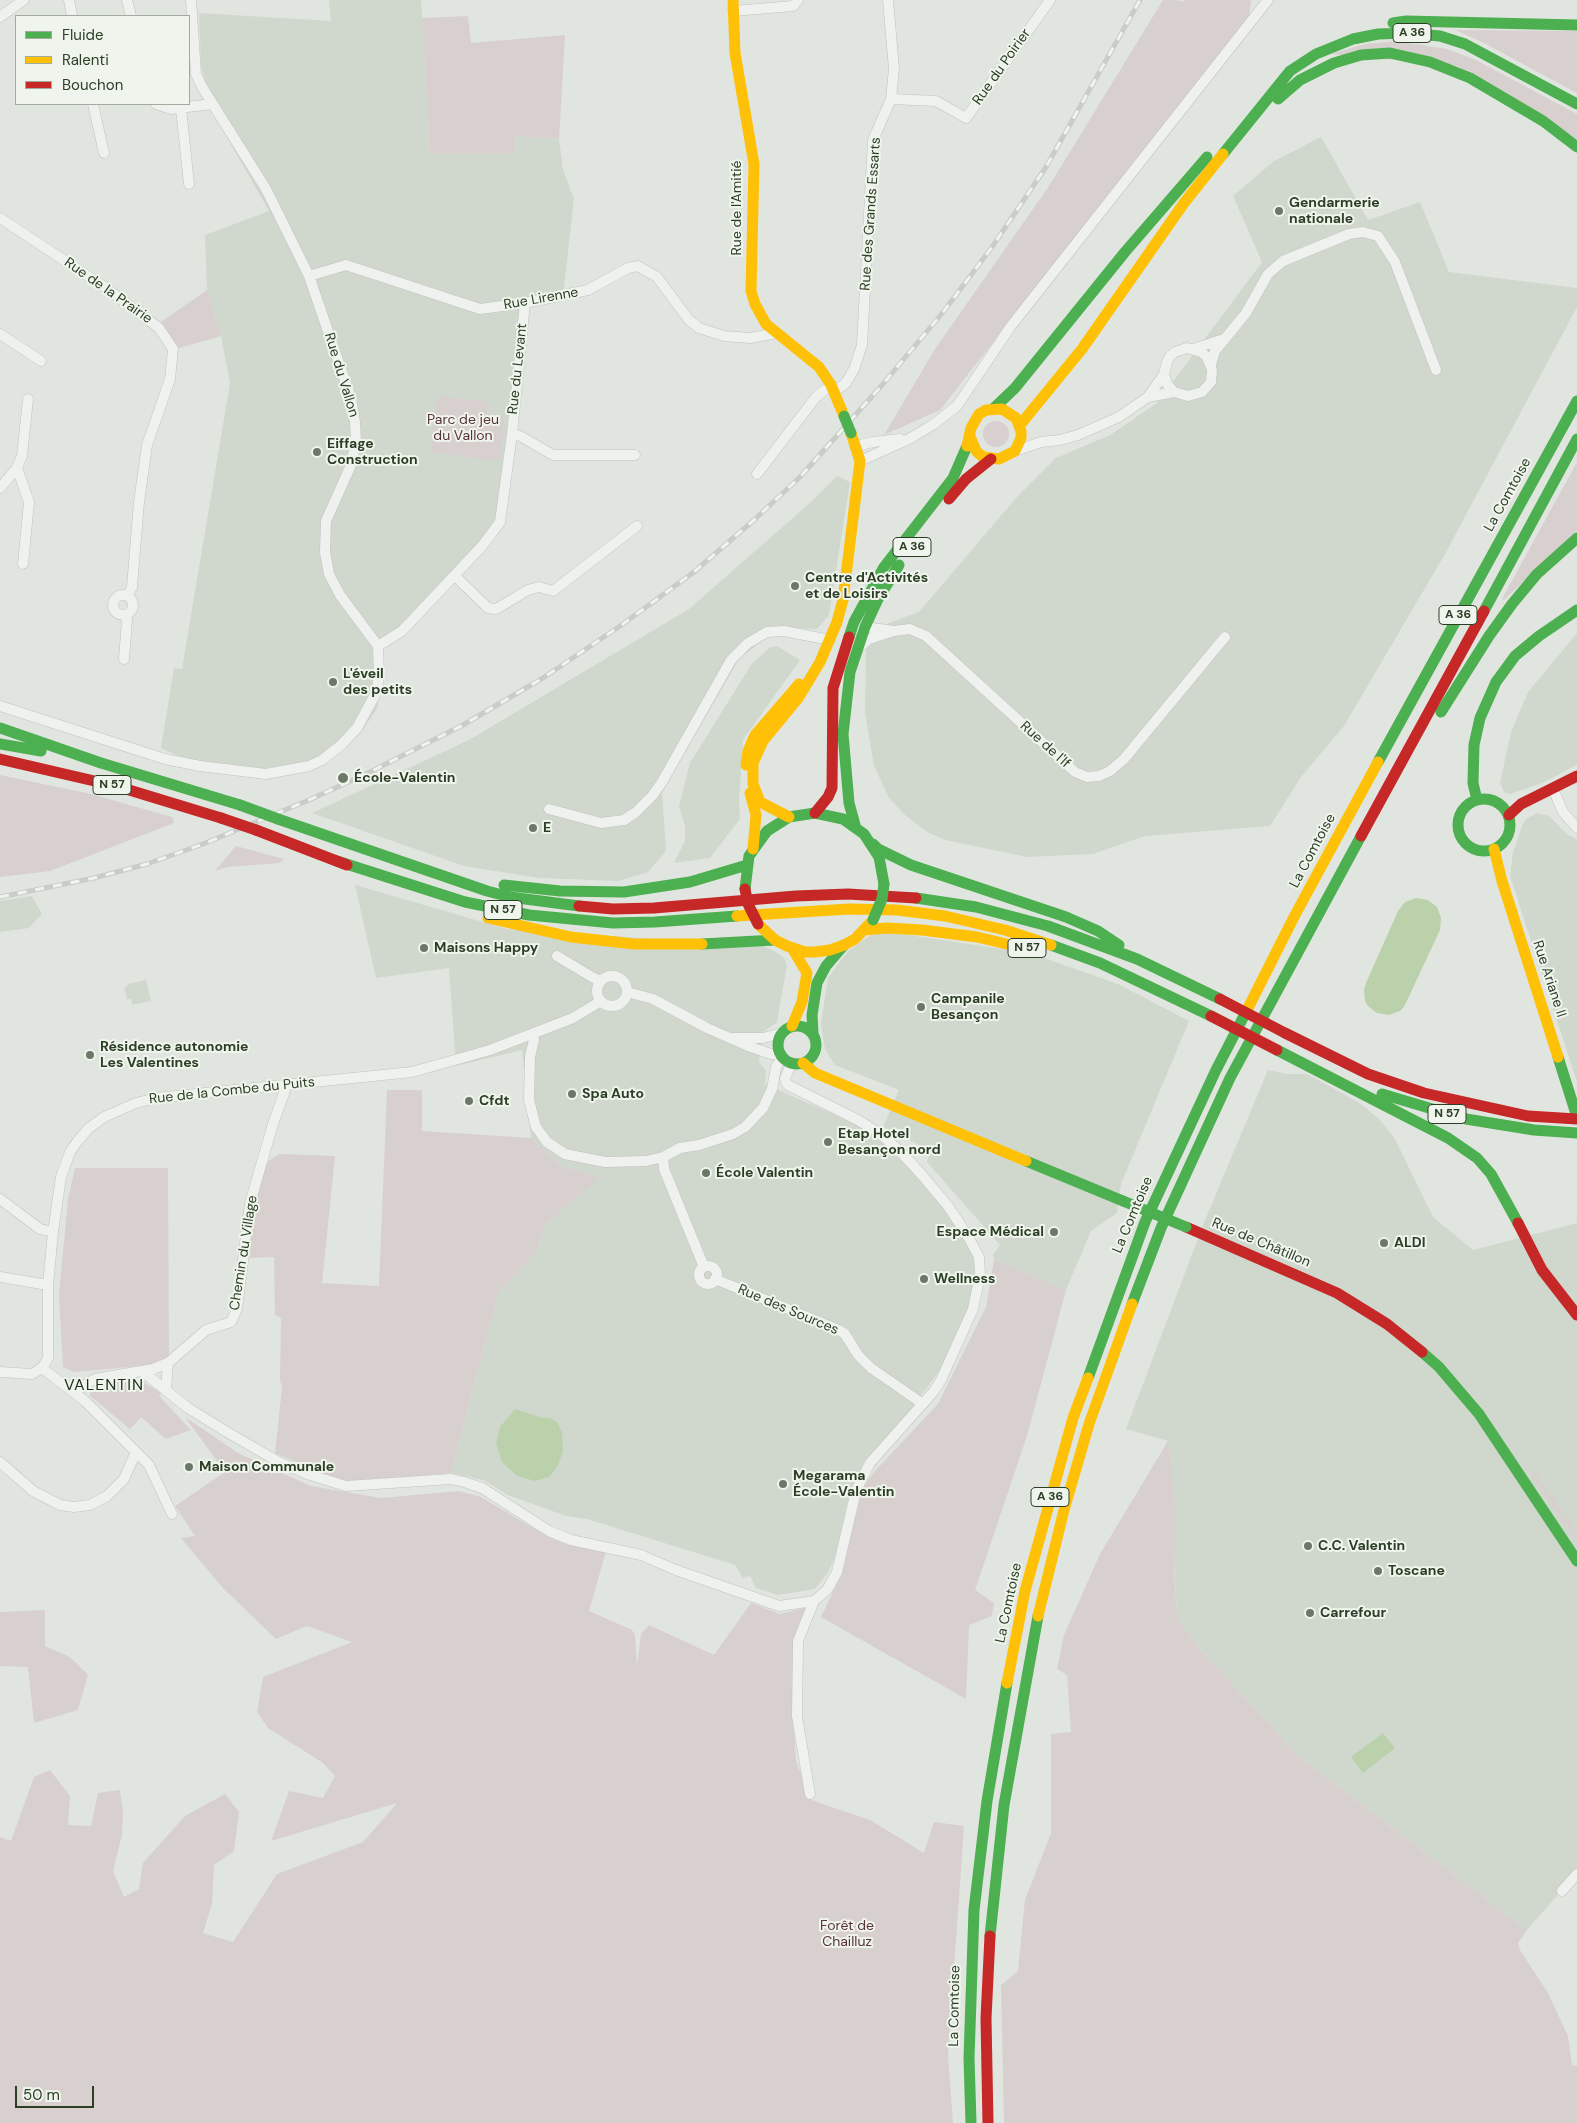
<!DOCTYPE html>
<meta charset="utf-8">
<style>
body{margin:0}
#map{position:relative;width:1577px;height:2123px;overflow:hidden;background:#e1e5df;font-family:"DM Sans",sans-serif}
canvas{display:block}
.legend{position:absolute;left:15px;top:15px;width:175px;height:90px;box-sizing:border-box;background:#eff5ec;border:1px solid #a1ac9d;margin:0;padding:6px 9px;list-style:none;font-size:15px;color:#2c3e26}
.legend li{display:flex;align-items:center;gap:10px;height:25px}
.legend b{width:25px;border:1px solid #a1ac9d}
.scale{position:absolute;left:15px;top:2086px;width:79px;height:22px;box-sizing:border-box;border:2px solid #2c3e26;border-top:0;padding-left:6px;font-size:15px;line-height:18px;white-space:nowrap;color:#2c3e26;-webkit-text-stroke:4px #eff5ec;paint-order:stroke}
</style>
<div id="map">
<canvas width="1577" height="2123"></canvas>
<ul class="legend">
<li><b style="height:6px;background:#4caf50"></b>Fluide</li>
<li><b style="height:6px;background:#ffc107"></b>Ralenti</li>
<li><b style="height:6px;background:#c62828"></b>Bouchon</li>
</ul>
<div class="scale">50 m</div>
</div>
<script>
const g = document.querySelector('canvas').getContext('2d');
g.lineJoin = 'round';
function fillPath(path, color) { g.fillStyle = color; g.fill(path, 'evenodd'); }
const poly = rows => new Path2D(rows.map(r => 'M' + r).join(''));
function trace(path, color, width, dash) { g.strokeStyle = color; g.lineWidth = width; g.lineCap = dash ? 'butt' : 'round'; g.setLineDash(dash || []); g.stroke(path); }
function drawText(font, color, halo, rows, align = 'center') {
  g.font = font + ' "DM Sans",sans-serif'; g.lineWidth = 4; g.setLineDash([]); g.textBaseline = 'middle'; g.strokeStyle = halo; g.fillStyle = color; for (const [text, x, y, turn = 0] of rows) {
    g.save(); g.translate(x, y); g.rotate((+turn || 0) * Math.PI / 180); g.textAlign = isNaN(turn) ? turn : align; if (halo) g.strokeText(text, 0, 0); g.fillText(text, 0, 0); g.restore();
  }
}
const built = poly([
 [329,0,421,0,430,153,515,153,516,136,559,139,563,170,574,199,563,296,525,304,500,522,455,576,378,646,378,707,360,734,333,757,312,769,292,775,265,779,239,776,200,766,161,748,174,668,182,669,230,383,221,336,207,290,205,235,269,211,212,111,201,65,199,13,331,21],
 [1321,137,1368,220,1420,202,1449,272,1577,288,1577,307,1445,554,1344,726,1301,777,1270,826,1145,836,1093,854,1027,857,945,840,927,832,905,815,889,798,874,766,865,712,866,649,889,623,919,612,1016,498,1056,458,1110,435,1157,403,1262,262,1233,196,1274,161],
 [837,476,850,482,829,615,817,629,778,628,739,659,662,793,666,851,648,872,618,881,539,878,464,866,312,813,469,740,689,609,811,502],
 [1577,633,1577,765,1542,783,1510,794,1504,792,1500,783,1511,732,1528,692],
 [777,646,800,660,743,740,739,802,740,819,710,858,674,863,685,841,685,826,679,806,690,763,751,665,770,647],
 [1537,813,1549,816,1568,835,1577,839,1577,1082,1510,876,1513,852,1522,826,1526,819],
 [355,885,507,929,763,946,776,952,784,958,787,965,777,1022,763,1032,759,1062,766,1071,765,1084,869,1130,915,1172,955,1221,972,1249,976,1266,974,1289,969,1309,940,1370,908,1413,865,1460,847,1503,838,1552,827,1574,815,1589,778,1595,756,1588,750,1576,743,1578,735,1565,587,1519,566,1516,508,1495,483,1480,451,1473,498,1294,537,1251,545,1225,599,1177,561,1166,531,1138,522,1050,456,1066,449,968,376,978],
 [32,896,42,914,29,928,0,932,0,901],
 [888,932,1030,953,1118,984,1189,1021,1121,1184,1117,1213,1091,1231,1066,1290,994,1259,993,1255,1000,1245,927,1162,931,1151,883,1127,899,1090,835,1065,825,1049,821,1023,828,978,848,951,871,935],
 [146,980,151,1001,132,1005,131,999,127,999,124,987,128,986,127,984],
 [1268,1070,1287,1074,1307,1074,1358,1102,1378,1118,1394,1137,1433,1217,1473,1250,1577,1223,1577,1873,1527,1930,1300,1758,1191,1639,1177,1617,1168,1441,1126,1429,1203,1225]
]);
const green = poly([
 [1163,0,1177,0,1183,2,1185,0,1251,0,1249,17,940,410,884,435,935,349,1049,186],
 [468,16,471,43,565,35,559,139,516,136,515,153,430,153,422,18],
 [1455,30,1577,31,1577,93,1484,43],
 [1396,41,1447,49,1476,60,1577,114,1577,139,1457,66,1331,54,1365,44],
 [207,290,221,336,176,349,161,322],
 [437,396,488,402,487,414,505,417,500,461,430,452],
 '983 434a13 13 0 1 1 26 0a13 13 0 1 1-26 0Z',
 [1577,462,1577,530,1504,600,1502,599],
 [0,775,91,794,172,817,174,823,50,871,0,877],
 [236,846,284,859,279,863,228,867,215,871],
 [387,1090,422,1090,422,1131,531,1138,561,1166,600,1177,545,1225,537,1251,498,1294,451,1473,346,1483,275,1453,282,1388,280,1380,281,1318,275,1315,274,1257,248,1258,260,1182,268,1161,280,1154,335,1156,322,1283,379,1286],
 [75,1168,168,1168,169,1356,151,1365,74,1372,63,1367,59,1295,68,1199],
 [994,1259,1066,1290,1027,1436,975,1590,994,1603,992,1616,969,1625,966,1699,821,1617,842,1573,861,1490,875,1471,938,1404,986,1307],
 [133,1379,143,1382,161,1393,159,1396,191,1430,166,1439,141,1417,130,1429,90,1396,91,1387],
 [185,1417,238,1453,311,1486,381,1498,459,1491,481,1497,543,1534,564,1543,606,1551,589,1611,632,1630,635,1635,637,1667,641,1634,649,1625,714,1655,751,1603,780,1614,807,1607,794,1643,792,1701,796,1761,811,1800,870,1820,924,1853,934,1822,964,1826,948,2055,953,2123,0,2123,0,1837,11,1841,34,1777,50,1770,70,1796,68,1825,91,1826,98,1793,120,1790,123,1812,122,1835,113,1871,124,1897,139,1889,143,1863,185,1816,225,1794,239,1812,234,1851,214,1865,212,1904,203,1933,233,1942,277,1874,363,1842,397,1803,271,1841,289,1791,323,1798,335,1776,323,1763,268,1728,257,1712,263,1677,352,1642,307,1626,276,1639,223,1588,181,1538,195,1536,175,1506,225,1472],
 [1168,1441,1176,1515,1174,1570,1177,1617,1191,1639,1300,1758,1527,1930,1518,1943,1520,1950,1548,1993,1568,2036,1572,2065,1577,2066,1577,2123,1004,2123,1001,1985,1018,1971,1025,1900,1051,1833,1051,1734,1071,1732,1067,1675,1057,1669,1064,1635,1100,1554],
 [1535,1472,1577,1532,1577,1542,1531,1475],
 [45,1610,45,1646,70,1657,88,1675,78,1710,34,1723,28,1667,0,1666,0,1612]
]);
const water = poly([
 [1416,898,1428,900,1437,907,1441,918,1440,930,1404,1007,1400,1011,1389,1015,1377,1013,1368,1006,1365,1001,1364,989,1366,983,1398,911,1405,902],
 [515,1409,543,1418,549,1418,556,1421,562,1432,563,1452,557,1467,549,1477,535,1481,517,1476,502,1462,496,1443,500,1427],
 [1383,1733,1395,1748,1363,1773,1351,1757]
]);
const street = poly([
 [69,0,72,16],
 [127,0,131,16],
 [733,11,793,6,798,0],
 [0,17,24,0],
 [891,99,936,101,966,118,1050,0],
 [93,104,104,153],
 [156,104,171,109,212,104],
 [181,109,189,184],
 [0,218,106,288,159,328,173,349,170,379,147,445,139,502,132,587,128,595],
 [309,276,346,265,480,309,525,303,588,290,628,268,638,266,657,277,689,320,699,328,724,336,750,338,777,333],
 [0,334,41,361],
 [1193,349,1224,339],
 [1211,365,1215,351,1246,313,1268,274,1283,261,1349,234,1363,232,1378,236,1395,262,1436,370],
 [834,392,846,383,854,369,862,345,873,140,891,99,894,69,888,0],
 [1148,397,1174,392,1188,396,1202,392,1211,382,1212,370,1207,357,1201,352,1187,348,1175,352,1170,356,1167,362,1164,374,1167,384,1174,392],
 [512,434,520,436,553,455,635,455],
 [855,446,873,442,900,439],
 [1015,451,1041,442,1060,440,1078,435,1119,417,1148,397,1164,374],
 [860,461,909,439,934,424,957,406,1011,326,1268,0],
 [17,468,29,502,23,564],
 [757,474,816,397,831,385],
 [0,488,17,468,22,456,28,399],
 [455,576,488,608,496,609,528,590,539,587,553,591,637,526],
 '113 605a10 10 0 1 1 20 0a10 10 0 1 1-20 0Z',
 [894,631,910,629,926,636,1075,772,1087,777,1099,776,1110,771,1124,759,1225,637],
 [378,646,402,631,483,545,500,522,512,434,525,303],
 [859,648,869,639,894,631,865,627,860,630],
 [124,659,127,620,125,615],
 [0,706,165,759,200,766,266,774,309,766,322,760,341,745,357,728,376,693,379,677,378,646,340,595,329,574,325,552,326,521,351,465,356,441,355,422,351,398,309,276,266,189,202,87,196,74,191,0],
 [1553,789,1563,812,1577,828],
 [549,809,601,823,624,820,636,812,652,796,662,782,731,660,748,643,767,632,784,631,830,640],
 [557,956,592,977,601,981],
 '597 991a15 15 0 1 1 30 0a15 15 0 1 1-30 0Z',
 [627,992,653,999,707,1028,748,1046,771,1054,781,1054],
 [532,1034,534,1040,530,1057,529,1100,536,1127,547,1142,565,1154,605,1162,646,1161,663,1157,680,1148,699,1145,733,1134,745,1127,763,1108,772,1089,776,1067,782,1057],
 [733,1038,763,1038,782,1033],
 [663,1157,664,1169,704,1267],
 [0,1199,40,1229,53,1232],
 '699 1275a9 9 0 1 1 18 0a9 9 0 1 1-18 0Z',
 [0,1277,48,1285],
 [715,1279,839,1330,845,1334,858,1355,871,1368,923,1404],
 [42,1368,85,1401,149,1465,172,1514],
 [0,1372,32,1374,42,1368,48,1358,48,1285,53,1232,61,1177,70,1152,77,1142,88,1129,104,1117,136,1103,156,1098,412,1072,490,1050,573,1018,601,1001],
 [143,1372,188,1408,227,1432,279,1462,307,1474,346,1486,451,1479,464,1482,482,1488,549,1531,571,1540,641,1555,676,1570,779,1606,814,1601,827,1590,837,1572,856,1491,870,1463,934,1391,941,1380,973,1309,980,1275,979,1257,969,1238,948,1206,922,1175,899,1150,880,1134,858,1120,788,1085,786,1082,785,1078,792,1063],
 [166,1389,168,1363],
 [74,1392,95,1379,153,1369,168,1363,206,1330,231,1322,237,1309,250,1203,273,1124,287,1085],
 [0,1462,33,1491,60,1505,74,1507,90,1505,107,1496,124,1479,136,1452],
 [810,1794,797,1716,798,1641,814,1601],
 [1562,1891,1577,1874]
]);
const fast = poly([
 [1393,23,1406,21,1577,25],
 [1278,99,1300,80,1334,63,1361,55,1390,53,1430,62,1470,78,1543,121,1577,147],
 [1223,154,1290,71,1316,54,1353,39,1378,34,1406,33,1440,36,1465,44,1577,104],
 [994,408,1015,388,1125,252,1207,157],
 [1484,611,1577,439],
 [849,637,854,622,884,567,953,478,967,446],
 [1441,712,1489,636,1512,604,1537,574,1577,538],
 [0,728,101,763,240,805],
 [0,744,41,751],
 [1378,762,1577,401],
 '1458 825a26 26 0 1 1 52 0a26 26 0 1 1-52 0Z',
 [1477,800,1473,783,1474,745,1480,718,1496,682,1515,656,1539,636,1577,610],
 [278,819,487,891,510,897,579,906],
 [855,825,849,803,843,734,850,672,865,627,878,599,899,565],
 [873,844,878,849,911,865,1066,917,1098,931,1119,945],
 [337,861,465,902,529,915,613,923,655,922,737,916],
 [504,885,560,891,624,892,690,882,747,865],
 [745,889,749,856,767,831,789,817,815,813,843,819,864,834,879,857,884,884],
 [916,898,976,907,1048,926,1137,959,1220,999],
 [702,944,775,940],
 [1051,945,1100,963,1211,1016],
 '778 1045a19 19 0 1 1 38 0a19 19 0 1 1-38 0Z',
 [813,1034,812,1015,817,983,826,966,844,945],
 [1277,1050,1448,1138,1477,1158,1491,1174,1518,1223],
 [1558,1057,1577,1117],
 [1382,1094,1466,1119,1534,1130,1577,1133],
 [1026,1161,1123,1201],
 [1132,1304,1161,1228,1230,1078,1361,836],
 [1422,1352,1439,1367,1479,1414,1577,1561],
 [1088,1378,1145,1222,1216,1070,1247,1010],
 [990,1936,1004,1805,1038,1616],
 [971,2123,969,2058,974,1910,987,1801,1007,1683]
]);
const slow = poly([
 [733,0,735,53,754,164,751,291,755,304,766,324,819,367,831,385,844,416],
 [1020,425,1082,349,1184,203,1223,154],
 [967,446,971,428,979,414,986,410,1002,409,1016,418,1021,431,1021,438,1015,451,999,459,983,457,976,451,970,436],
 [746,765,748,751,755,735,799,684],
 [750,793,756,815,753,849],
 [789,817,760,802,753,784,753,763,763,741,799,697,820,662,837,622,843,600,860,461,851,433],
 [1494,849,1502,881,1558,1057],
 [737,916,849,909,897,910,945,916,1005,930,1051,945],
 [488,918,571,937,634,944,702,944],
 [758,924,775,940,787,946,805,952,815,952,830,950,844,945,855,939,872,921],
 [864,930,887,928,922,930,977,937,1032,950],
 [792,948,807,973,802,1002,792,1026],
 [1247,1010,1295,915,1378,762],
 [803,1063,815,1073,1026,1161],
 [1038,1616,1064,1510,1089,1424,1132,1304],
 [1007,1683,1025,1591,1073,1418,1088,1378]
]);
const jam = poly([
 [949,499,966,479,991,459],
 [0,759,116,786,221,818],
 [815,813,828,797,832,788,833,688,849,637],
 [1509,815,1521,804,1577,776],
 [256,830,347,865],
 [1361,836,1484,611],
 [579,906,613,909,654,908,796,896,848,894,916,898],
 [1285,1033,1368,1074,1424,1093,1528,1116,1577,1119],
 [1518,1223,1542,1270,1577,1315],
 [1186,1227,1337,1293,1387,1324,1422,1352],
 [988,2123,986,2018,990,1936]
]);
const rail = poly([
 [0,897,94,878,147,864,203,844,309,800,368,773,463,725,543,678,623,624,694,572,754,520,800,477,883,384,944,311,992,247,1046,167,1140,0]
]);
const fastBridge = poly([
 [844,416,851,433],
 [240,805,278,819],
 [873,920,882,899,884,884],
 [1123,1201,1186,1227]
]);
const jamBridge = poly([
 [221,818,256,830],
 [745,889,748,904,758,924],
 [1220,999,1285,1033],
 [1211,1016,1277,1050]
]);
const markers = [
 [1279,211,5,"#6b7867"],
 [317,452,5,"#6b7867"],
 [795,586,5,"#6b7867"],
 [333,682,5,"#6b7867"],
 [343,778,6,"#6b7867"],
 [533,828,5,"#6b7867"],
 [424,948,5,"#6b7867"],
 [921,1007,5,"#6b7867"],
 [90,1055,5,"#6b7867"],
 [572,1094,5,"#6b7867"],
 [469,1101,5,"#6b7867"],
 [828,1142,5,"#6b7867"],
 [706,1173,5,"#6b7867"],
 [1054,1232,5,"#6b7867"],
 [1384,1243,5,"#6b7867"],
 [924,1279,5,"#6b7867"],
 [189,1467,5,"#6b7867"],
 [783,1484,5,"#6b7867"],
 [1308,1546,5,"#6b7867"],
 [1378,1571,5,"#6b7867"],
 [1310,1613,5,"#6b7867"]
];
const shields = [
 [1412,33,38],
 [912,547,38],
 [1458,615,38],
 [112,785,38],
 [503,910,38],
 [1027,948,38],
 [1447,1114,38],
 [1050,1497,38]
];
const shieldNames = [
 ["A 36",1412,33],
 ["A 36",912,547],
 ["A 36",1458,615],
 ["N 57",112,785],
 ["N 57",503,910],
 ["N 57",1027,948],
 ["N 57",1447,1114],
 ["A 36",1050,1497]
];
const streetNames = [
 ["Rue du Poirier",1002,67,-55],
 ["Rue de l'Amitié",737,208,-90],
 ["Rue des Grands Essarts",871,214,-86],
 ["Rue de la Prairie",108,291,35],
 ["Rue Lirenne",541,299,-10],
 ["Rue du Levant",518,369,-84],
 ["Rue du Vallon",341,375,73],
 ["La Comtoise",1508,495,-61],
 ["Rue de l'If",1045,745,42],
 ["La Comtoise",1313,851,-62],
 ["Rue Ariane II",1549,979,72],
 ["Rue de la Combe du Puits",232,1091,-6],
 ["La Comtoise",1133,1215,-67],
 ["Rue de Châtillon",1261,1243,23],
 ["Chemin du Village",244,1253,-81],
 ["Rue des Sources",788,1310,23],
 ["La Comtoise",1009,1603,-78],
 ["La Comtoise",955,2006,-89]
];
const poiNames = [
 ["Gendarmerie",1289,203],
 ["nationale",1289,219],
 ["Eiffage",327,444],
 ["Construction",327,460],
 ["Centre d'Activités",805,578],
 ["et de Loisirs",805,594],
 ["L'éveil",343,674],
 ["des petits",343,690],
 ["École-Valentin",354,778],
 ["E",543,828],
 ["Maisons Happy",434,948],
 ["Campanile",931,999],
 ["Besançon",931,1015],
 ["Résidence autonomie",100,1047],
 ["Les Valentines",100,1063],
 ["Spa Auto",582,1094],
 ["Cfdt",479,1101],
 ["Etap Hotel",838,1134],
 ["Besançon nord",838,1150],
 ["École Valentin",716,1173],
 ["Espace Médical",1044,1232,"right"],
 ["ALDI",1394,1243],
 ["Wellness",934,1279],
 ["Maison Communale",199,1467],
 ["Megarama",793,1476],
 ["École-Valentin",793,1492],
 ["C.C. Valentin",1318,1546],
 ["Toscane",1388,1571],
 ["Carrefour",1320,1613]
];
const parkNames = [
 ["Parc de jeu",463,420],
 ["du Vallon",463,436],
 ["Forêt de",847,1926],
 ["Chailluz",847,1942]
];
const quarterNames = [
 ["VALENTIN",104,1386]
];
fillPath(built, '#d0d8cd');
fillPath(green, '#d8d0ce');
fillPath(water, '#bad1ac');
trace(street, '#bfc3bd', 11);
trace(street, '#eff1ee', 10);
trace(fast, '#4caf50', 11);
trace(slow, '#ffc107', 11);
trace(jam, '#c62828', 11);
trace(rail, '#c9ccc8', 5);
trace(rail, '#eff5ec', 3, [9]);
trace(fastBridge, '#4caf50', 11);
trace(jamBridge, '#c62828', 11);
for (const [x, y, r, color] of markers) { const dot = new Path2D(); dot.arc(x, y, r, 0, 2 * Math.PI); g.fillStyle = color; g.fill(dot); trace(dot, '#eff5ec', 2); }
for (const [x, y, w] of shields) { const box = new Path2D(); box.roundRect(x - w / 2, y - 9.5, w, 19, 4); g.fillStyle = '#eff5ec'; g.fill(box); trace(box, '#2c3e26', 1); }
drawText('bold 12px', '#2c3e26', null, shieldNames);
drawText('14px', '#2c3e26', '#eff5ec', streetNames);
drawText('bold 14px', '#2c3e26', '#eff5ec', poiNames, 'left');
drawText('14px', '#5a3337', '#eff5ec', parkNames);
g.letterSpacing = '1px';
drawText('16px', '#1e2e18', '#eff5ec', quarterNames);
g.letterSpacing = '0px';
</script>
